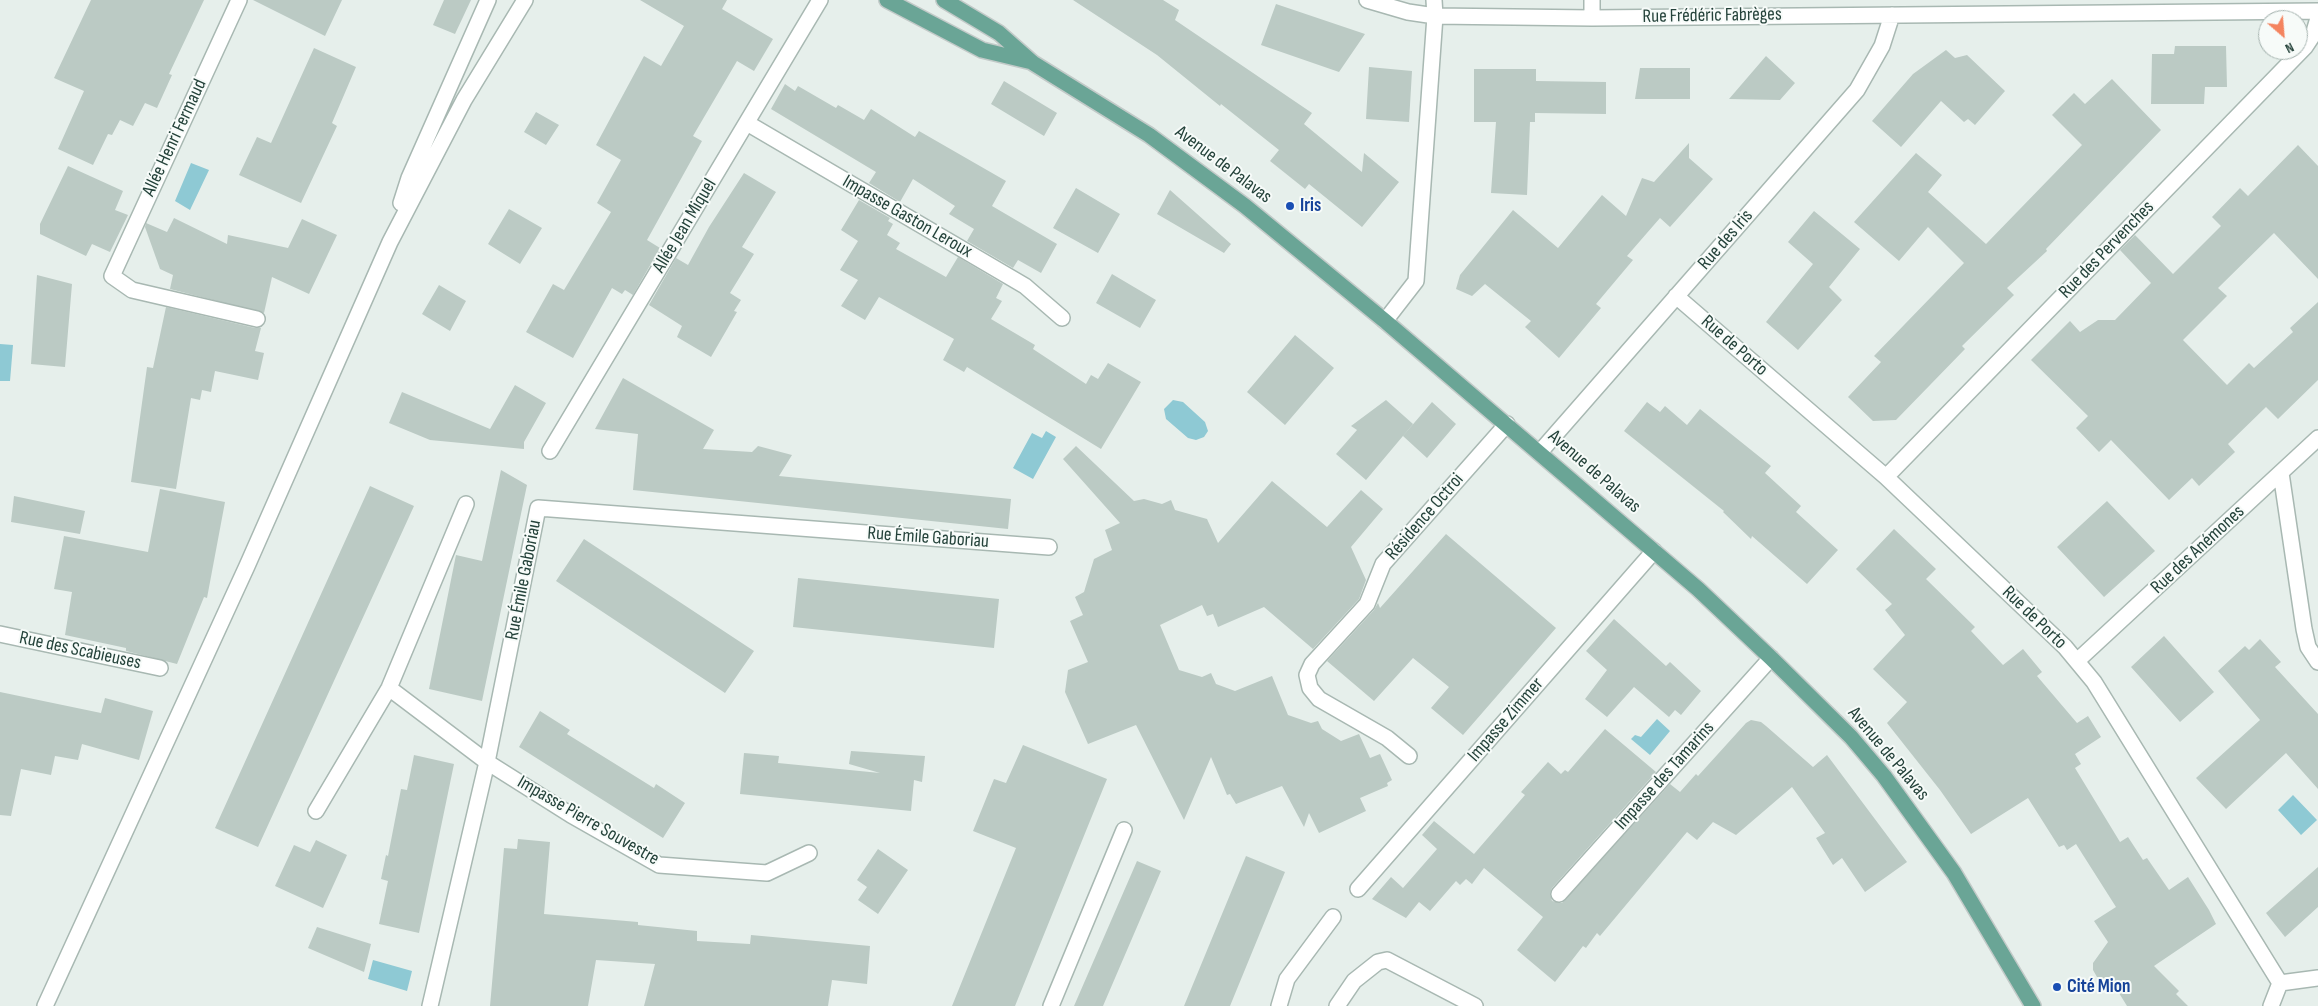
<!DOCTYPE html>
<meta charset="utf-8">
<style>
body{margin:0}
#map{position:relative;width:2318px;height:1006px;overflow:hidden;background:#e6efeb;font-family:"Sofia Sans Condensed",sans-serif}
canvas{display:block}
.north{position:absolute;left:2258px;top:10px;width:50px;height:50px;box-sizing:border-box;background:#f7fbf9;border:1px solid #a3b1ad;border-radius:50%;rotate:153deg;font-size:14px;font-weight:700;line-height:20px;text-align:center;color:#24423a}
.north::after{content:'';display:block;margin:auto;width:18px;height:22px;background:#f4845f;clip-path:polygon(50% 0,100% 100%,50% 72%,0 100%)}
</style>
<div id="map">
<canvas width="2318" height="1006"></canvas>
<div class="north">N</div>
</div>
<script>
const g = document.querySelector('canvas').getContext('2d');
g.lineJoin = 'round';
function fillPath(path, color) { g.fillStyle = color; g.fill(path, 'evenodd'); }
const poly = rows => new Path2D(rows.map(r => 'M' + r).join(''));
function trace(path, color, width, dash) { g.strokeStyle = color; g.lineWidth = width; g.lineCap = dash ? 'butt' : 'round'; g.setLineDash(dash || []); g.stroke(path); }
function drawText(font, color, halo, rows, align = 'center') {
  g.font = font + ' "Sofia Sans Condensed",sans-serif'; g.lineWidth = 4; g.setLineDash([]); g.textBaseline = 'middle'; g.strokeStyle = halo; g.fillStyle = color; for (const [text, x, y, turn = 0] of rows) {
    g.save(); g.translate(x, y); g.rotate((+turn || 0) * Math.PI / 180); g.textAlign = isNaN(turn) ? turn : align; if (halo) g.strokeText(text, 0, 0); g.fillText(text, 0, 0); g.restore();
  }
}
const water = poly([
 [191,163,209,170,190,210,175,201],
 [0,344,13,345,10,381,0,381],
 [1173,400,1183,402,1205,422,1208,431,1204,437,1196,440,1188,438,1166,419,1164,409],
 [1046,431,1056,437,1033,479,1013,468,1032,433,1042,438],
 [1657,719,1670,731,1650,755,1631,739,1635,735,1641,737],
 [2293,795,2317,820,2301,835,2278,810],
 [373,960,412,971,407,991,368,979]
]);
const building = poly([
 [91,0,204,0,169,74,172,75,157,108,145,103,133,126,120,120,112,135,108,134,93,165,58,149,84,91,54,78],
 [253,0,342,0,325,36],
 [444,0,471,0,455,34,433,25],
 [640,0,727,0,722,9,773,39,754,71,737,61,693,136,702,141,647,240,660,248,633,295,625,290,622,294,612,288,573,358,526,332,553,284,564,290,611,212,597,203,621,160,596,145,644,56,661,66,684,26],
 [1073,0,1163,0,1179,10,1175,20,1312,113,1304,124,1362,172,1364,153,1399,182,1362,227,1309,184,1305,189,1270,161,1279,150,1221,104,1220,106,1157,55],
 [1276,4,1365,34,1339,72,1261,45],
 [2175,46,2226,46,2227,87,2205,87,2204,104,2151,104,2152,54,2174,54],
 [314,48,356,67,332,123,337,126,301,203,239,175,257,137,271,143],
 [1946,50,1955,58,1967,55,2005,91,1975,125,1968,119,1964,122,1941,101,1901,147,1872,121,1913,74],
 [1766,56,1795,83,1780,100,1729,99],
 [1369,67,1412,71,1409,122,1366,119],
 [1640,68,1690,68,1690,99,1635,99],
 [1474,69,1536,69,1536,81,1606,82,1606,114,1535,113,1535,122,1530,122,1527,195,1491,193,1496,122,1474,122],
 [2112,79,2161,130,2046,249,2047,251,2007,288,2014,295,1962,346,1965,349,1896,420,1873,421,1848,397,1881,362,1874,356,1964,263,1928,227,1899,261,1854,222,1916,153,1942,175,1928,192,1986,244,2082,145,2052,115,2074,93,2085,104],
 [1004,81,1057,113,1044,136,991,104],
 [785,84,795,91,798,86,836,108,838,105,864,120,871,109,915,137,919,131,1006,181,992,206,1057,244,1041,273,1018,260,1013,268,967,241,974,229,949,214,955,206,913,179,900,202,869,183,876,172,771,109],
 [536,112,559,125,546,145,524,132],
 [1689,143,1689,158,1713,179,1670,227,1660,218,1627,256,1633,260,1596,304,1601,308,1559,358,1525,327,1531,321,1485,284,1472,296,1456,289,1460,275,1513,210,1558,248,1602,195,1626,216,1642,178,1654,182],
 [2298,145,2318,166,2318,279,2274,233,2218,288,2227,296,2183,340,2227,385,2249,363,2254,368,2293,332,2290,328,2318,302,2318,380,2278,419,2266,407,2228,444,2235,452,2199,486,2192,478,2169,500,2111,440,2099,452,2076,428,2088,416,2031,360,2070,321,2080,332,2098,320,2115,320,2151,283,2120,250,2135,235,2173,274,2221,226,2212,217,2240,188,2248,196],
 [68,166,123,191,115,210,128,215,110,252,92,244,86,256,40,234,40,224],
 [744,173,776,192,742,247,754,254,730,293,741,300,734,311,737,312,711,357,677,337,682,326,649,305,676,258,688,265,709,227],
 [1076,188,1120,214,1098,253,1053,228],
 [1170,190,1231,244,1224,253,1157,214],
 [859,200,890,218,888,221,893,224,887,235,900,243,896,249,946,277,958,257,1003,284,996,298,1002,301,991,319,1035,345,1033,349,1086,384,1091,375,1098,379,1108,363,1141,382,1101,449,967,367,964,372,943,360,954,339,879,297,865,320,841,306,858,280,840,270,858,241,841,230],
 [509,209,542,228,520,264,488,244],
 [1814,211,1860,249,1829,287,1842,300,1798,350,1766,322,1813,264,1788,242],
 [174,218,227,244,228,235,288,248,302,219,337,235,309,294,272,277,264,313,170,289,173,275,160,269,145,227,146,223,167,232],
 [1112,274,1156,300,1140,328,1096,303],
 [37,275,72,284,65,367,31,364],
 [439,285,466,301,450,331,422,314],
 [166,307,255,328,261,328,255,351,264,353,258,380,215,371,211,392,202,390,200,400,191,398,176,489,131,482,147,367,153,368],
 [1295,335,1334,368,1285,425,1247,392],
 [623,378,714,430,703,449,752,452,758,446,792,455,779,476,1011,499,1008,529,633,490,638,434,595,429],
 [515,385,546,403,524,442,524,449,430,440,389,423,402,392,490,429],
 [1386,400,1413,424,1366,480,1336,454,1357,430,1351,426],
 [1432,402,1456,424,1427,458,1403,436],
 [1647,402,1660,412,1665,406,1687,425,1700,409,1771,466,1765,473,1801,506,1796,512,1838,550,1807,584,1752,536,1751,539,1723,512,1724,511,1624,431],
 [1076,446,1134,501,1144,499,1162,504,1171,500,1175,510,1207,519,1218,543,1272,481,1327,527,1361,490,1383,509,1351,547,1366,580,1359,599,1313,649,1264,607,1218,627,1213,614,1207,616,1202,605,1160,625,1179,670,1202,677,1211,673,1216,684,1235,691,1272,676,1288,715,1311,723,1318,721,1322,729,1341,741,1359,734,1370,758,1380,754,1392,780,1387,783,1388,786,1360,798,1366,811,1319,833,1309,813,1304,827,1282,786,1236,804,1230,794,1227,795,1211,757,1184,820,1136,725,1088,744,1065,692,1068,670,1088,662,1070,621,1083,615,1075,597,1084,592,1094,559,1112,550,1105,530,1120,523,1063,459],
 [501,470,527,485,482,701,429,689,456,555,482,561],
 [370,486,414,506,258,847,215,828],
 [160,489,225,502,207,598,204,597,177,664,126,651,126,648,65,635,72,592,54,589,64,536,148,552],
 [14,496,85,511,80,534,11,522],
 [2107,501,2155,551,2104,597,2057,547],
 [1894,529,1936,569,1926,579,1975,627,1971,631,2003,665,2023,649,2042,672,2037,676,2077,723,2088,716,2101,737,2075,754,2081,764,2075,768,2120,842,2128,837,2143,860,2147,858,2169,890,2188,877,2209,910,2216,924,2154,966,2179,991,2176,994,2188,1006,2127,1006,2111,980,2097,977,2093,970,2093,963,2108,942,2094,921,2116,907,2076,844,2067,850,2064,845,2059,847,2028,798,1971,834,1940,790,1887,723,1907,702,1873,669,1905,635,1885,610,1892,604,1856,569],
 [1446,534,1556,628,1463,735,1431,708,1449,687,1413,658,1374,701,1327,661,1374,610,1378,603,1380,608],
 [584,539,754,651,725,693,556,581],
 [798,578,999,599,994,648,793,627],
 [1614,619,1666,666,1670,662,1701,691,1681,715,1675,710,1669,717,1634,687,1607,717,1585,699,1607,670,1586,651],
 [2164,636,2214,692,2180,722,2131,667],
 [2260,639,2281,662,2275,667,2318,714,2318,789,2286,753,2226,809,2196,778,2260,720,2218,671,2245,646,2249,650],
 [0,692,101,713,105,698,153,711,139,760,82,744,78,760,55,756,51,775,21,769,11,816,0,815],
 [540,711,570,730,567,734,654,788,656,784,685,803,663,838,519,747],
 [1751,720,1761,722,1766,726,1813,767,1827,755,1907,862,1865,892,1842,858,1833,865,1816,838,1825,833,1792,787,1736,835,1713,822,1697,840,1687,832,1600,936,1597,933,1586,948,1583,946,1555,982,1517,950,1543,917,1484,868,1472,884,1466,879,1460,885,1456,881,1430,911,1419,902,1406,918,1372,899,1391,877,1403,888,1437,849,1422,835,1434,821,1474,854,1525,795,1521,792,1548,762,1561,774,1565,770,1568,772,1605,729,1656,772,1552,888,1550,893,1552,901,1562,903,1670,784,1680,792,1696,774,1698,776,1746,723],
 [1023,745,1107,779,1015,1006,952,1006,1016,848,973,831,994,779,1006,783],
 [851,751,925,756,922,782,914,780,911,811,740,794,744,753,779,756,778,763,880,773,849,764],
 [414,755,454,764,419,933,379,924,388,881,381,879,386,855,388,856,401,789,407,790],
 [518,839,550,842,544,914,638,922,638,925,697,931,697,941,750,944,751,935,870,946,867,984,832,980,828,1006,644,1006,655,964,596,960,588,1006,490,1006,504,848,517,849],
 [316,840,347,855,323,908,275,886,294,845,310,852],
 [878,849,908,870,878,914,858,900,867,887,857,880],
 [1246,856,1285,872,1230,1006,1184,1006],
 [1137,861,1161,871,1103,1006,1074,1006],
 [2318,867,2318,907,2285,937,2266,913],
 [317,927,371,944,364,972,308,948]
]);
const minor = poly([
 [239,0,112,276,132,290,257,319],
 [1367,0,1408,12,1435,16,1592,18,2318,11],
 [1592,18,1592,0],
 [747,123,1025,286,1062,318],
 [401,203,409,178,488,0],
 [1676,296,1886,477,2065,647,2094,682,2280,983,2318,978],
 [1385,321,1416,281,1435,16,1434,0],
 [550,451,820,0],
 [1540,452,1857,90,1882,46,1892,15],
 [2281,473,2304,629,2308,647,2318,662],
 [1886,477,2305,47,2313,35,2318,18],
 [0,634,160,668],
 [2077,661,2318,438],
 [389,688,487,762,571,815,659,865,767,873,809,853],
 [1409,756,1387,738,1319,699,1310,688,1307,675,1312,664,1367,604,1383,564,1507,424],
 [316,811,389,688,466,504],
 [1358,889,1654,551],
 [1559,894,1771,658],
 [45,1006,247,566,390,242,464,100,525,0],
 [430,1006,487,762,538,508,1049,547],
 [1051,1006,1124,830],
 [1279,1006,1287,979,1333,917],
 [1337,1006,1354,981,1378,962,1387,960,1475,1006],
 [2271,1006,2280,983]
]);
const major = poly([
 [887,0,982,50,1032,62],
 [944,0,999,33,1033,63,1149,135,1245,206,1385,321,1698,589,1771,658,1851,737,1884,776,1954,873,2033,1006]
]);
const markers = [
 [1290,206,5,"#1a4fb4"],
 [2057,987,5,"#1a4fb4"]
];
const streetNames = [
 ["Rue Frédéric Fabrèges",1712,16,-1],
 ["Allée Henri Fermaud",175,138,-65],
 ["Avenue de Palavas",1223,165,37],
 ["Impasse Gaston Leroux",907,217,30],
 ["Allée Jean Miquel",685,226,-59],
 ["Rue des Iris",1726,240,-49],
 ["Rue des Pervenches",2107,250,-46],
 ["Rue de Porto",1734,346,41],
 ["Avenue de Palavas",1594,472,41],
 ["Résidence Octroi",1425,517,-49],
 ["Rue Émile Gaboriau",928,538,4],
 ["Rue des Anémones",2198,550,-43],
 ["Rue Émile Gaboriau",524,580,-79],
 ["Rue de Porto",2034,618,44],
 ["Rue des Scabieuses",80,651,12],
 ["Impasse Zimmer",1506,720,-49],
 ["Avenue de Palavas",1888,754,50],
 ["Impasse des Tamarins",1665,776,-48],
 ["Impasse Pierre Souvestre",588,821,30]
];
const transitNames = [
 ["Iris",1300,206],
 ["Cité Mion",2067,987]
];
fillPath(water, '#8ec9d4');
fillPath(building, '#bbcac4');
trace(minor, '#a8b8b2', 18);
trace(major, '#c2cac8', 18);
trace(minor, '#fff', 15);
trace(major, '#6aa596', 15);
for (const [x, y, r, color] of markers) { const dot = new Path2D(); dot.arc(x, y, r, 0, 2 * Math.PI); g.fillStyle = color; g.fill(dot); trace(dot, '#f7fbf9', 2); }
drawText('19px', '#24423a', '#f7fbf9', streetNames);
drawText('bold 19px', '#164399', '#f7fbf9', transitNames, 'left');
</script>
